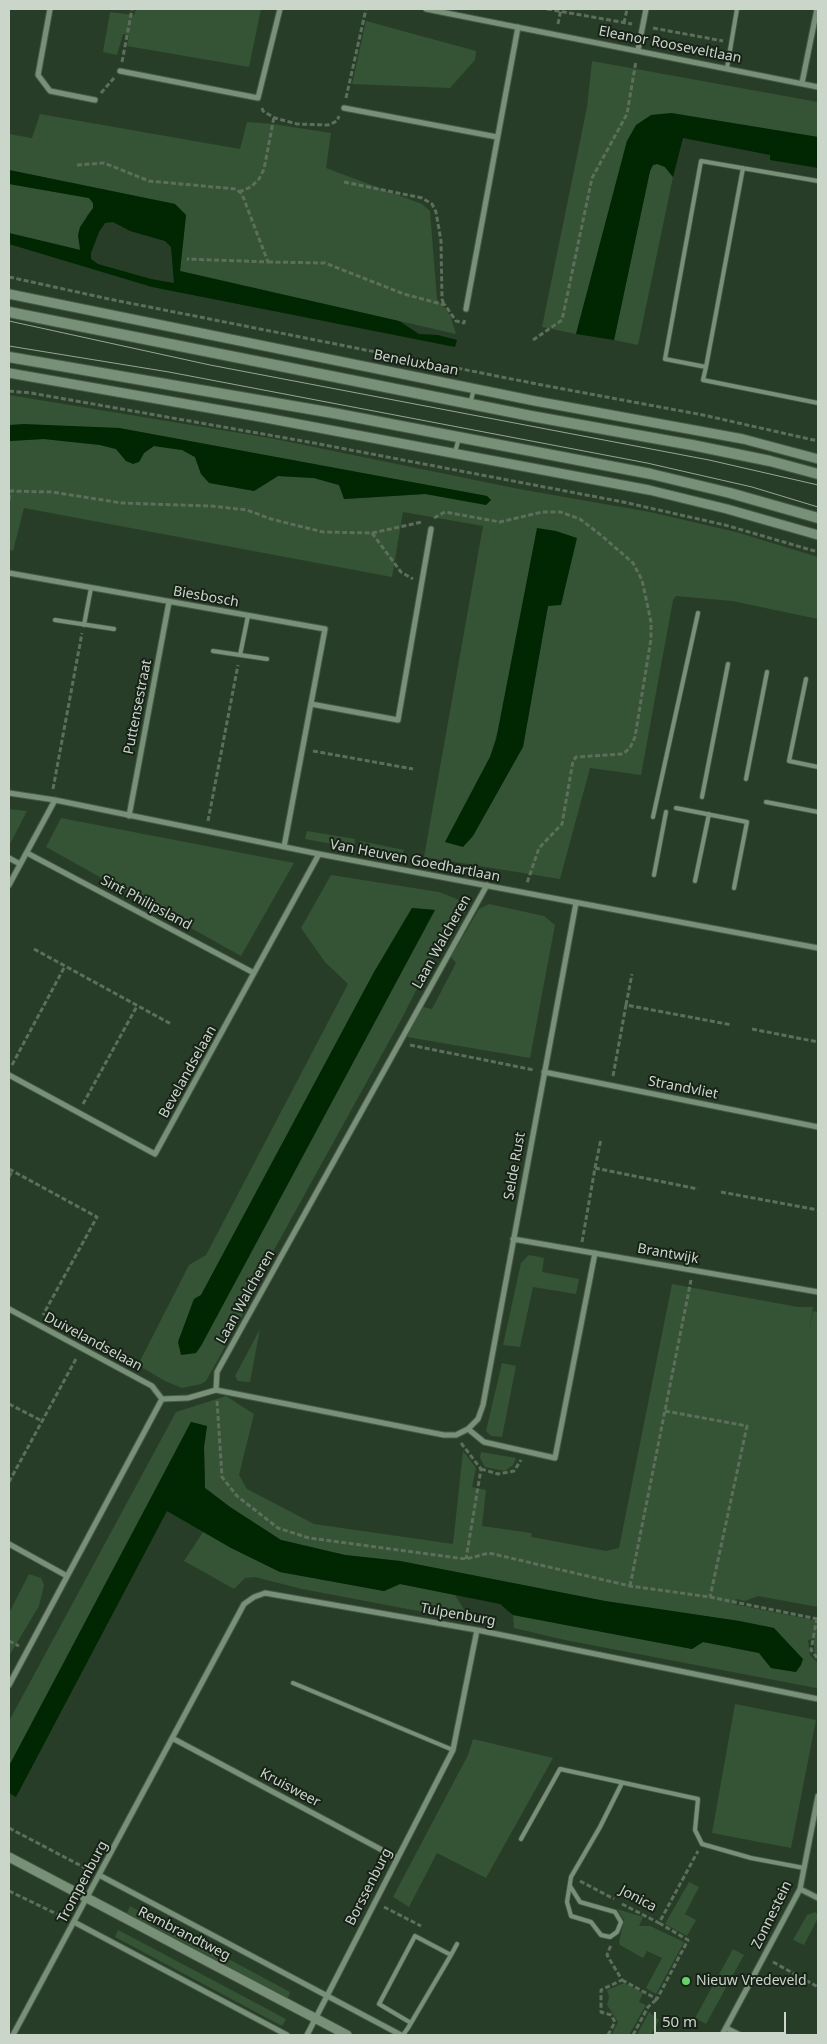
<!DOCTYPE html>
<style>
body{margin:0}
#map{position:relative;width:827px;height:2044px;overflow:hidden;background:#283d28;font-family:"Noto Sans",sans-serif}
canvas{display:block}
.frame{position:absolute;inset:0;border:10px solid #c9d6c9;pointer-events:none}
.scale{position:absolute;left:654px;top:2012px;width:132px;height:22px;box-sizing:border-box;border:2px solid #c9d6c9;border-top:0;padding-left:6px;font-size:15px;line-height:18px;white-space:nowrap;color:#c9d6c9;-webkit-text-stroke:4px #182218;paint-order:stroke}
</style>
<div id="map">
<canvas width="827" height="2044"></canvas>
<div class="frame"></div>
<div class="scale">50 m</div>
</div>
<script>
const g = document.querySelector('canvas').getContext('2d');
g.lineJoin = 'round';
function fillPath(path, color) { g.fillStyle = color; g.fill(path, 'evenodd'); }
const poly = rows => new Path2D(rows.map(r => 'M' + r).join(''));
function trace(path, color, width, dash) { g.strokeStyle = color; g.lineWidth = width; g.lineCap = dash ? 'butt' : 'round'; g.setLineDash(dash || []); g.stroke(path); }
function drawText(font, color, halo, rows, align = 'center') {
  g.font = font + ' "Noto Sans",sans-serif'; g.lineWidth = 4; g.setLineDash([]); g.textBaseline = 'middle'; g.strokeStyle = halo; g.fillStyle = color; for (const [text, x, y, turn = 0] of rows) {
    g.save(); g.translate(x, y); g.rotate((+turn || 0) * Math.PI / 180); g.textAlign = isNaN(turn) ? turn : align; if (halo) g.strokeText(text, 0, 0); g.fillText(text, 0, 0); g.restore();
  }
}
const green = poly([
 [136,9,261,9,249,67,127,46,129,35,123,34,117,55,103,52,110,12,134,15],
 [366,21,476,51,475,60,450,88,352,84],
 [592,61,818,102,818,137,671,113,627,141,576,334,542,327,587,107],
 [40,114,240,149,247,122,273,124,331,133,326,168,422,204,430,211,437,299,450,315,456,334,180,271,186,215,175,204,9,170,9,134,32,138],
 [657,164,665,167,673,177,638,345,614,340,650,171,653,165],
 [9,184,89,198,93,203,93,209,87,215,81,250,9,233],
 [9,395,270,438,519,489,650,512,736,532,818,557,818,619,732,601,676,596,673,600,641,775,590,768,560,879,424,857,483,526,403,512,392,577,24,508,13,551,9,550,9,441,44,439,100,445,116,449,126,461,139,462,144,453,153,446,182,450,195,457,201,474,254,491,278,476,314,478,339,485,345,499,425,494,491,500,487,496,119,428,9,425],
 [557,532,548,605,523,747,446,841,490,757],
 [9,809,27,811,9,846],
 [61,818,294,863,241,956,46,847],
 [307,831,355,839,354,848,305,839],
 [360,841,404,850,401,857,359,849],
 [331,875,439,892,462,901,402,1018,274,1250,246,1309,206,1381,201,1384,182,1388,165,1381,138,1365,189,1265,206,1255,348,984,325,962,301,928],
 [412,908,434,910,178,1342,194,1299,201,1295,374,973],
 [489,904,544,916,555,925,530,1058,407,1037,423,1007,432,1009,456,963,451,957,479,909],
 [529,1255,544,1258,542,1272,579,1279,576,1294,533,1287,520,1347,503,1345,521,1263],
 [672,1284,798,1307,813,1307,809,1331,813,1311,818,1312,818,1607,758,1596,745,1601,736,1599,733,1604,818,1621,818,1656,814,1652,814,1639,808,1640,810,1655,818,1663,818,1687,816,1688,565,1640,514,1628,513,1615,692,1649,703,1642,729,1647,759,1653,771,1668,796,1672,774,1628,739,1621,605,1601,400,1561,345,1555,281,1540,230,1507,205,1488,204,1447,207,1426,191,1422,9,1766,9,1721,176,1412,226,1396,254,1414,239,1475,247,1489,314,1524,453,1544,463,1451,476,1468,472,1487,486,1490,482,1526,531,1533,532,1537,606,1551,619,1548],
 [260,1329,250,1382,238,1381,235,1376],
 [502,1363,516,1366,502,1437,491,1436,486,1431],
 [481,1452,516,1458,513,1465,505,1471,485,1467,480,1458],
 [203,1532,280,1572,384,1591,400,1584,455,1595,471,1621,302,1589,255,1577,245,1578,234,1589,184,1561],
 [29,1574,41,1578,44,1585,39,1606,9,1656,9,1613],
 [735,1704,816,1720,791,1848,712,1833],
 [473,1739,553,1758,486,1878,437,1853,409,1907,393,1897,468,1755],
 [689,1882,699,1887,685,1914,696,1920,687,1936,665,1924],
 [130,1906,290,1992,288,1998,127,1913],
 [617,1909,643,1917,639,1926,650,1926,684,1942,656,1994,646,1988,662,1958,647,1951,643,1958,620,1945,619,1942,624,1920],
 [815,1912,818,1914,818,1918,804,1945,793,1940,807,1915],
 [118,1930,156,1950,286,2019,282,2026,115,1937],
 [733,1949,744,1955,706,2024,695,2018],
 [624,1983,643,1993,639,2002,646,2005,629,2035,615,2035,612,2034,618,2022,607,2005,609,1997,607,1990],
 [649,2012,659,2020,651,2035,637,2035]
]);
const water = poly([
 [671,113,818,137,818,168,770,160,770,155,683,138,673,177,665,167,657,164,653,165,650,171,614,340,576,334,627,141,636,125,651,115],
 [9,170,175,204,186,215,180,271,399,321,419,334,438,335,457,340,455,347,152,287,9,244,9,233,80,250,78,235,80,227,93,208,93,203,89,198,9,184],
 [113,222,130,231,165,241,171,247,174,283,151,279,98,264,91,259,91,253,99,232,105,223],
 [24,424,119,428,487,496,491,500,486,505,425,494,344,499,339,485,314,478,278,476,254,491,209,483,201,474,195,457,182,450,154,446,144,453,139,462,133,464,126,461,116,449,100,445,44,439,9,441,9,425],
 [537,528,556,531,577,538,561,605,548,606,523,747,473,836,463,847,445,842,490,757,496,740],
 [412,908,435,910,201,1346,196,1353,181,1355,178,1342,194,1299,201,1295,374,972],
 [191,1422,207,1426,204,1447,205,1488,230,1507,281,1540,345,1555,400,1561,605,1601,739,1621,774,1628,803,1659,801,1665,796,1672,771,1668,759,1653,729,1647,703,1642,692,1649,513,1615,500,1604,400,1584,384,1591,280,1572,231,1548,167,1511,16,1797,9,1793,9,1766]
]);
const path = poly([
 [547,9,632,24],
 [624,23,627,9],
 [558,24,561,9],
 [653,28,723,41],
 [122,62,132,9],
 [101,93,114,78],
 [346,98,366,9],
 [262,108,263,111,275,118,297,124,328,125,337,121,339,116],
 [77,165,104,163,149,181,236,189,242,194,268,262,187,259],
 [344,182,422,198,432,204,436,212,441,241,442,299,444,305],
 [239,192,251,187,259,179,264,169,274,117],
 [268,262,325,263,404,294,445,305,456,321,464,323,465,318],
 [9,277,109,299,542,385,703,415,818,441],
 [533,340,562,320,592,178,627,114,636,61],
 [9,391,31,393,314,443,623,502,725,525,818,552],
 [9,491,52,492,122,503,211,506,247,510,271,519,323,532,372,533,422,522],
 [9,500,10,491],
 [434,518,445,512,500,522,542,512,560,512,580,519,602,536,633,563,642,580,651,622,651,639,635,737,630,748,623,754,576,757,573,761,562,824,539,848,527,883],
 [372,533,401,572,413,579],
 [313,751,413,769],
 [53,789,82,633],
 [208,821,238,665],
 [34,949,171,1024],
 [626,1005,632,974],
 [752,1029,818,1042],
 [410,1045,534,1070],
 [12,1065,65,966],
 [613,1076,626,1005,732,1025],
 [83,1104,137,1006],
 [595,1168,601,1139],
 [9,1169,97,1217,43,1315],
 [9,1177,12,1171],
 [721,1192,818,1210],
 [582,1242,595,1168,698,1189],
 [217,1401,222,1477,237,1496,278,1528,309,1538,466,1559,489,1553,630,1586,710,1597,818,1619],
 [9,1404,42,1421],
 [665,1411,747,1426,710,1597],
 [461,1443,481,1469,466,1559],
 [481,1469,498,1474,514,1471,521,1460],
 [9,1482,77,1357],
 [630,1586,691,1280],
 [817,1618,811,1650,818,1659],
 [9,1641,19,1646],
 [9,1828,89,1870],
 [580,1881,614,1899],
 [9,1891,65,1918],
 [622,1904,659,1923,698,1851],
 [384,1907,421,1926],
 [773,1962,818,1987],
 [622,1980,657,1999,688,1940,659,1923],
 [608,2035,615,2022,611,2015,601,2012,601,1990,622,1980,607,1955,611,1945],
 [633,2035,648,2007,657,1999]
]);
const service = poly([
 [727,68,737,9],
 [818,181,701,161,665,359,706,367,703,380,818,403],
 [706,367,743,168],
 [470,404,474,389],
 [455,452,459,438],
 [55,620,114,629],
 [84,625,91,588],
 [213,651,267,659],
 [240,655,248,616],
 [806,679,789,761,818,767],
 [746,779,767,672],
 [702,797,728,664],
 [766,802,818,812],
 [676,808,747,822,734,888],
 [653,817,698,613],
 [654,875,666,812],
 [695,881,709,814],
 [293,1683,453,1750],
 [521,1839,560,1769,698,1799,695,1830,702,1844,751,1858,804,1868],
 [570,1886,580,1902,615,1912,621,1922,617,1932,610,1937,601,1935,591,1922,571,1916,567,1902,571,1877,600,1827,622,1783],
 [451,1955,457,1944],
 [403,2035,408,2028,451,1955,415,1936,379,2004,411,2023]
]);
const minor = poly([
 [50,9,38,75,50,91,95,100],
 [426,9,818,87],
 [638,50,646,9],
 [120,71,258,98,280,9],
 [802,83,817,9],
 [344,108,497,137],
 [466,309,518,27],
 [9,573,325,629,284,847],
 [311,704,398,720,431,529],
 [9,793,55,800,319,854,818,948],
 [129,816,169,602],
 [27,853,254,973],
 [9,858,20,864],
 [9,885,55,800],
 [544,1072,818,1127],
 [9,1075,155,1154,319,854],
 [513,1239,818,1292],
 [9,1309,152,1386,162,1399],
 [216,1390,217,1372,487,885],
 [468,1429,484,1442,555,1458,595,1253],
 [9,1544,67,1576],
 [9,1685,162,1399,188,1398,216,1390,444,1435,456,1435,468,1429,478,1419,483,1405,576,903],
 [172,1738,397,1858],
 [99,1875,401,2035],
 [800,1889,818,1898],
 [74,1922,287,2035],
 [726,2028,740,2035],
 [13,2035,244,1604,254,1597,265,1593,477,1630,818,1699],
 [307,2035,453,1750,477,1630],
 [722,2035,800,1889,818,1796]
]);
const tertiary = poly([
 [9,294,535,401,743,439,818,459],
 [9,373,266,418,649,490,727,509,818,535],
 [9,1857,347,2035]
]);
const secondary = poly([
 [9,312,531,416,692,445,770,461,818,474],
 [9,357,333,413,651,474,730,493,818,518]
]);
const tram = poly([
 [9,321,210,365,709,460,818,485],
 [9,346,169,372,647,463,752,487,818,507]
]);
const markers = [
 [686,1981,5,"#62d469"]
];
const streetNames = [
 ["Eleanor Rooseveltlaan",670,45,11],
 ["Beneluxbaan",416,363,11],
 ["Biesbosch",206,597,10],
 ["Puttensestraat",138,707,-79],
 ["Van Heuven Goedhartlaan",415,861,11],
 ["Sint Philipsland",146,903,28],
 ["Laan Walcheren",442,942,-61],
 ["Bevelandselaan",188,1072,-61],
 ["Strandvliet",683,1088,11],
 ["Selde Rust",515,1166,-80],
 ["Brantwijk",668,1254,10],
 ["Laan Walcheren",246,1297,-61],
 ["Duivelandselaan",93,1342,28],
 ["Tulpenburg",458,1615,10],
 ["Kruisweer",290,1788,28],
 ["Trompenburg",83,1882,-62],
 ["Borssenburg",369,1887,-63],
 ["Jonica",638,1899,28],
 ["Zonnestein",772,1915,-64],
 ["Rembrandtweg",184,1934,27]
];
const poiNames = [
 ["Nieuw Vredeveld",696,1981]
];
fillPath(green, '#355335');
fillPath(water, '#002602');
trace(service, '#485948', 5.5);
trace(minor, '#485948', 7);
trace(tertiary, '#485948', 11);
trace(secondary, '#485948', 12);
trace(path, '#5c6e5c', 3, [5, 2.5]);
trace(service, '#789078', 4);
trace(minor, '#789078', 5);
trace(tertiary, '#789078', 9);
trace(secondary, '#789078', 10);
trace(tram, '#96a696', 1);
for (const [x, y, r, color] of markers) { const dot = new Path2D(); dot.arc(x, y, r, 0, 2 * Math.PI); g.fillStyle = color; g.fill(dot); trace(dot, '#182218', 2); }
drawText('14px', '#c9d6c9', '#182218', streetNames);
drawText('14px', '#c9d6c9', '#182218', poiNames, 'left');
</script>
